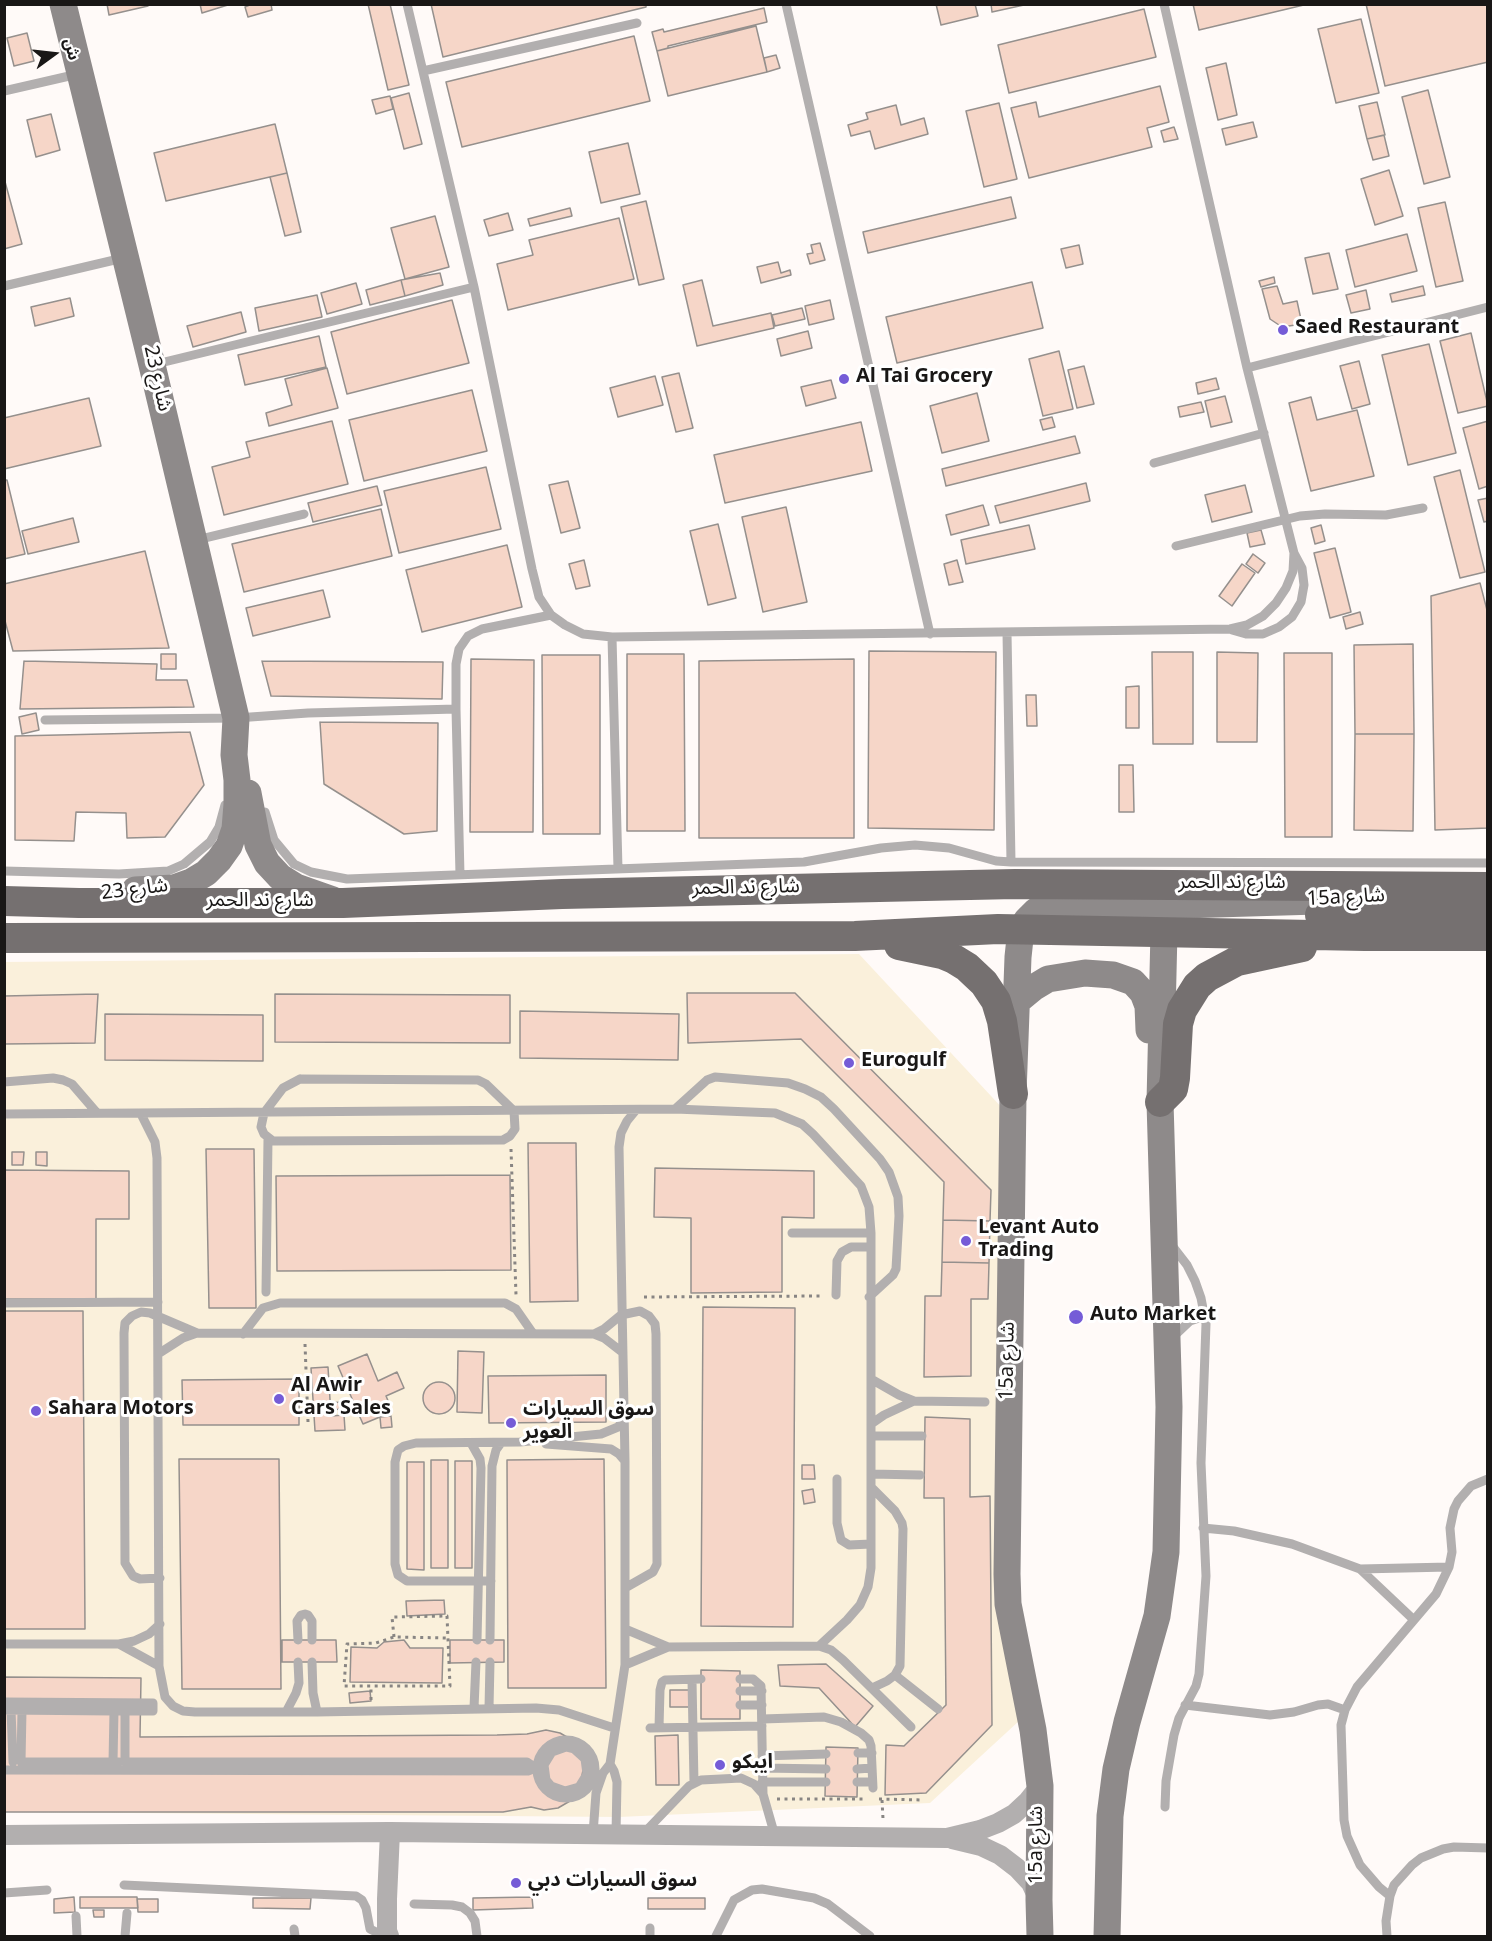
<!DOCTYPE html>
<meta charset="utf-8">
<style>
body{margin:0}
#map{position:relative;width:1492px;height:1941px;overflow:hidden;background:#fffaf8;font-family:Georgia,"Noto Sans Arabic",serif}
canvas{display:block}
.frame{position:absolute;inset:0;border:6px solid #191716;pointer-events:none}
.north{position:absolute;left:24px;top:24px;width:60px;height:60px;-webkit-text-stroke:4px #fff;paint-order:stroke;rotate:75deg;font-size:16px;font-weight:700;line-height:24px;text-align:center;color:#191716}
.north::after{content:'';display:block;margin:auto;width:21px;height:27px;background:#191716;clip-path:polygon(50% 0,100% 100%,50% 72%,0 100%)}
</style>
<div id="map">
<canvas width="1492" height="1941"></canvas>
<div class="frame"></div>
<div class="north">ش</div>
</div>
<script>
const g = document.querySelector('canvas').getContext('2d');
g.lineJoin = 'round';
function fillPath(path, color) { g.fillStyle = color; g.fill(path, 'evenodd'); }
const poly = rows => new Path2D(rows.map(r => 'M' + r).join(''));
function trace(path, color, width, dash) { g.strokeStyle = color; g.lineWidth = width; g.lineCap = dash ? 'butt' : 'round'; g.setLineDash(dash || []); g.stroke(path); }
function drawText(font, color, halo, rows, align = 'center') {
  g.font = font + ' Georgia,"Noto Sans Arabic",serif'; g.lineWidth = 6; g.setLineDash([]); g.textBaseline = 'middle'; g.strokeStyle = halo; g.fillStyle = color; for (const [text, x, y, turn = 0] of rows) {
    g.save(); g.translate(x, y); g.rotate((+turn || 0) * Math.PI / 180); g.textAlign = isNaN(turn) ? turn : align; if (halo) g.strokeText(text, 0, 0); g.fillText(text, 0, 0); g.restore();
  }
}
const commercial = poly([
 [859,954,1018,1125,1019,1721,930,1803,619,1817,5,1812,4,962]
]);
const building = poly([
 [107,4,148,4,148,6,109,15,107,4],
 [200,4,231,4,202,13,200,4],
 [252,4,271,4,272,10,248,17,245,7,252,4],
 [368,4,390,4,409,85,388,90,368,4],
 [431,4,646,4,646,7,443,57,431,4],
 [936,4,975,4,978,16,941,25,936,4],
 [991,4,1024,4,1024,5,992,12,991,4],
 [1193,4,1308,4,1199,30,1193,4],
 [1366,4,1488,4,1488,62,1385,86,1366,4],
 [764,8,767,22,668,46,668,48,657,51,652,32,663,29,664,32,764,8],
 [1144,9,1156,57,1009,93,998,45,1144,9],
 [1361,19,1379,93,1336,103,1318,29,1361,19],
 [756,26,767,72,668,96,657,51,756,26],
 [27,33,34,61,14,66,7,38,27,33],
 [634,36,650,101,462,147,446,82,634,36],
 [776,55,780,68,767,72,764,58,776,55],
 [1226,63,1237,115,1218,120,1206,68,1226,63],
 [1160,86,1169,122,1147,128,1152,147,1029,178,1011,108,1036,102,1039,117,1160,86],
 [1428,90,1450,177,1424,184,1402,97,1428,90],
 [409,93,422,144,404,149,391,98,409,93],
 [390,96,393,109,376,114,372,100,390,96],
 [1377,102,1385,135,1367,139,1359,106,1377,102],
 [999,103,1017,179,984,187,966,111,999,103],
 [896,105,901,125,924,118,928,134,875,149,870,131,851,136,848,125,868,119,866,113,896,105],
 [51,114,60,150,36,157,27,120,51,114],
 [1253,122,1257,137,1226,145,1222,129,1253,122],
 [275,124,287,173,166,201,154,153,275,124],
 [1174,127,1178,139,1164,142,1161,131,1174,127],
 [1384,135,1389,156,1373,160,1367,139,1384,135],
 [628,143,640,194,601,203,589,152,628,143],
 [1389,170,1403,216,1375,225,1361,179,1389,170],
 [287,173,301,232,285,236,270,177,287,173],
 [4,178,22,244,4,249,4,178],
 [1011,197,1016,218,868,253,863,232,1011,197],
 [646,201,664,279,639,285,621,207,646,201],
 [1445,202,1463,281,1436,287,1418,208,1445,202],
 [570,208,572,216,530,226,528,219,570,208],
 [508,213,513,230,489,236,484,220,508,213],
 [435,216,449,267,405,279,391,228,435,216],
 [619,218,634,279,508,310,497,264,533,255,529,240,619,218],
 [1407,234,1417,271,1355,287,1346,250,1407,234],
 [820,243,825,260,810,264,807,254,813,253,811,245,820,243],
 [1079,245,1083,264,1066,268,1061,249,1079,245],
 [1329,253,1338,289,1313,294,1305,258,1329,253],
 [778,262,781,273,790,270,791,275,761,283,757,267,778,262],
 [440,273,443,285,405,296,401,280,440,273],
 [1274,277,1275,283,1261,287,1259,281,1274,277],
 [401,280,405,296,370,305,366,290,401,280],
 [702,280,713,326,771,313,774,328,697,346,683,285,702,280],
 [1032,282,1043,328,897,363,886,317,1032,282],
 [356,283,362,304,327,314,321,293,356,283],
 [1277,286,1283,304,1297,301,1302,324,1282,327,1270,319,1262,289,1277,286],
 [1423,286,1425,295,1392,302,1390,294,1423,286],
 [1366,290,1370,309,1351,313,1346,295,1366,290],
 [317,295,322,317,259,331,255,308,317,295],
 [70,298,74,316,35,326,31,307,70,298],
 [452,300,469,363,347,394,331,332,452,300],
 [830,300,834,319,809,325,805,306,830,300],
 [802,308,805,319,775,326,772,315,802,308],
 [241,312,246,332,193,347,187,326,241,312],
 [808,331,812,348,781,356,777,339,808,331],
 [1471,333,1488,406,1458,413,1440,341,1471,333],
 [319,336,326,367,245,385,238,355,319,336],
 [1429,344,1456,453,1408,465,1382,355,1429,344],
 [1059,351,1073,409,1043,416,1029,359,1059,351],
 [1359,361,1370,404,1352,409,1340,366,1359,361],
 [1084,366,1094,404,1077,408,1068,370,1084,366],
 [327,368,338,408,269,426,266,413,292,405,285,379,327,368],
 [679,373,693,428,676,432,662,377,679,373],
 [655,376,663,405,618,417,610,388,655,376],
 [1216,378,1219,389,1198,394,1196,383,1216,378],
 [831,380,836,398,806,406,801,387,831,380],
 [472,390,487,451,364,481,349,420,472,390],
 [977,393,989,441,942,453,930,406,977,393],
 [1225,396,1232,422,1211,427,1205,401,1225,396],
 [1311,397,1317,420,1357,410,1374,476,1311,491,1289,403,1311,397],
 [89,398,101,446,4,469,4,418,89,398],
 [1201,402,1204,412,1180,417,1178,407,1201,402],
 [1052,417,1055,427,1043,430,1040,420,1052,417],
 [332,421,348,484,224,515,212,467,250,457,246,442,332,421],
 [1488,421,1488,486,1479,489,1463,428,1488,421],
 [861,422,872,471,725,503,714,455,861,422],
 [1075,436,1080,453,946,486,942,469,1075,436],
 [486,467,501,529,399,553,384,491,486,467],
 [1460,470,1485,572,1460,578,1434,477,1460,470],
 [4,480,7,480,25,554,4,559,4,480],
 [568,481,580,528,561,533,549,485,568,481],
 [1086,483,1090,501,1000,523,995,506,1086,483],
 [1245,485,1252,512,1212,522,1205,495,1245,485],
 [377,486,382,505,313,522,308,503,377,486],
 [1488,498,1488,521,1484,522,1478,500,1488,498],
 [983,505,989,525,951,535,946,515,983,505],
 [786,507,807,602,763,612,742,517,786,507],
 [381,509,392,556,244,592,232,544,381,509],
 [73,518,79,542,28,554,22,531,73,518],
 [718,524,736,598,708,605,690,531,718,524],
 [1029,525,1035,549,966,564,961,540,1029,525],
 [1321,525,1325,541,1315,544,1311,528,1321,525],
 [1261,530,1265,544,1250,547,1247,533,1261,530],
 [507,545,522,607,422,632,406,570,507,545],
 [1335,548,1351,612,1330,618,1314,553,1335,548],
 [145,551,169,648,13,651,4,617,4,584,145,551],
 [1253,554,1265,563,1258,573,1246,564,1253,554],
 [584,560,590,586,576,589,569,564,584,560],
 [957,560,963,582,949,585,944,564,957,560],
 [1242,564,1255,573,1232,606,1219,596,1242,564],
 [1480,583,1488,614,1488,828,1435,830,1431,596,1480,583],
 [323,590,330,617,253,636,246,608,323,590],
 [1360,612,1363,624,1346,629,1343,617,1360,612],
 [1413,644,1414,734,1355,734,1354,645,1413,644],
 [869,651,996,652,994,830,868,828,869,651],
 [1152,652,1193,652,1193,744,1153,744,1152,652],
 [1217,652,1258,653,1257,742,1217,742,1217,652],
 [1284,653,1332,653,1332,837,1285,837,1284,653],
 [161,654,176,654,176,669,161,669,161,654],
 [627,654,684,654,685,831,627,831,627,654],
 [542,655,600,655,600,834,543,834,542,655],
 [471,659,534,660,533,832,470,832,471,659],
 [854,659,854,838,699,838,699,661,854,659],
 [24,661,157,664,156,680,187,680,194,707,20,709,24,661],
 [262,661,443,662,442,699,271,696,262,661],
 [1139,686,1139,728,1126,728,1126,687,1139,686],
 [1026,695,1036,695,1037,726,1027,726,1026,695],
 [36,713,39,730,22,734,19,717,36,713],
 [320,722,438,723,437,831,404,834,324,784,320,722],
 [190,732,204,785,165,837,127,838,126,813,76,812,74,841,15,840,15,736,190,732],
 [1355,734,1414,734,1413,831,1354,830,1355,734],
 [1119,765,1133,765,1134,812,1119,812,1119,765],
 [687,993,795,993,991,1190,990,1221,943,1220,944,1182,801,1039,688,1043,687,993],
 [98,994,95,1043,4,1044,4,996,98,994],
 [275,994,510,995,510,1043,275,1042,275,994],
 [520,1011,679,1014,678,1060,520,1058,520,1011],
 [105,1014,263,1015,263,1061,105,1060,105,1014],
 [528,1143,576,1143,578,1301,530,1302,528,1143],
 [206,1149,254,1149,256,1308,209,1308,206,1149],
 [12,1152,24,1152,23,1165,12,1165,12,1152],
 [36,1152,47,1152,47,1166,36,1165,36,1152],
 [655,1168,814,1171,814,1218,782,1217,782,1292,691,1293,691,1218,654,1217,655,1168],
 [4,1170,129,1171,129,1219,96,1219,96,1299,4,1299,4,1170],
 [510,1175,511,1270,277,1271,276,1176,510,1175],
 [943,1220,990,1221,989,1263,942,1262,943,1220],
 [942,1262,989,1263,988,1299,971,1299,971,1376,924,1377,925,1296,941,1296,942,1262],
 [703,1307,795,1308,793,1627,701,1626,703,1307],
 [4,1311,83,1311,85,1629,4,1629,4,1311],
 [458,1351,484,1352,482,1413,457,1412,458,1351],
 [367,1354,378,1381,397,1372,404,1388,386,1396,389,1403,359,1415,338,1366,367,1354],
 [328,1367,331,1416,344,1415,345,1430,315,1431,311,1368,328,1367],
 [606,1375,606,1422,489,1423,488,1376,606,1375],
 [299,1379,299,1425,183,1425,182,1380,299,1379],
 '423 1398a16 16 0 1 1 32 0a16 16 0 1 1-32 0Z',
 [341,1402,342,1409,330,1410,330,1403,341,1402],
 [389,1403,392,1412,363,1424,359,1415,389,1403],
 [391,1416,392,1427,381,1428,380,1417,391,1416],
 [925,1417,970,1419,970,1497,990,1496,992,1725,926,1793,885,1795,886,1745,904,1746,946,1705,944,1498,924,1498,925,1417],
 [179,1459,279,1459,281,1689,182,1689,179,1459],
 [604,1459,606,1688,508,1688,507,1460,604,1459],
 [431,1460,448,1460,448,1568,431,1568,431,1460],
 [455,1461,472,1461,472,1568,455,1568,455,1461],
 [407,1462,424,1462,424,1570,407,1569,407,1462],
 [802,1465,814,1465,815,1479,802,1479,802,1465],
 [813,1489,815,1502,804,1504,802,1491,813,1489],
 [444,1600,445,1614,407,1616,406,1601,444,1600],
 [282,1640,336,1640,337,1662,282,1662,282,1640],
 [404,1640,410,1648,443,1648,442,1683,350,1682,351,1647,377,1648,384,1642,404,1640],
 [450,1640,504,1640,504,1662,450,1663,450,1640],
 [826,1664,873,1706,855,1727,819,1688,780,1686,778,1665,826,1664],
 [701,1670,740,1671,740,1719,701,1719,701,1670],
 [4,1677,141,1678,140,1737,497,1735,527,1734,546,1730,560,1733,572,1740,580,1752,584,1765,579,1791,570,1801,558,1808,544,1810,531,1807,503,1812,4,1812,4,1677],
 [670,1690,691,1690,691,1707,670,1707,670,1690],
 [370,1691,371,1701,350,1703,349,1693,370,1691],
 [678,1735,679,1785,656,1785,655,1736,678,1735],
 [826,1747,858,1748,857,1797,825,1796,826,1747],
 [74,1897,75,1912,54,1913,54,1899,74,1897],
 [80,1897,137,1897,138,1908,80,1908,80,1897],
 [532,1897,533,1908,473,1910,473,1898,532,1897],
 [253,1898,311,1898,310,1909,253,1908,253,1898],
 [648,1898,705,1898,705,1909,648,1909,648,1898],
 [137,1899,158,1899,158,1912,138,1912,137,1899],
 [93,1910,104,1910,104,1917,94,1917,93,1910]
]);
const path = poly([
 [511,1149,516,1295],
 [644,1297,823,1296],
 [305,1344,308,1422],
 [394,1637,392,1617,447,1616,450,1686,344,1686,347,1644,376,1643,394,1637,448,1638],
 [371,1700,371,1686],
 [777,1799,867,1799],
 [879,1799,922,1800],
 [882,1800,883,1819]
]);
const lane = poly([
 [407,4,474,287,532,569,539,597,551,615,565,625,583,634,612,637,1230,629,1247,625,1263,616,1276,603,1286,588,1293,571,1294,553],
 [786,4,930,634],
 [1164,4,1247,368,1294,553,1302,568,1304,585,1301,602,1292,617,1279,627,1263,634,1246,634,1232,630],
 [423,71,637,23],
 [4,91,78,74],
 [4,286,123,258],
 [156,364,474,287],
 [1247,368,1488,307],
 [1154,463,1264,433],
 [196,540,304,514],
 [1176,546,1300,516,1325,514,1386,515,1423,508],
 [1007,633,1011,862],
 [612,637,618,869],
 [45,720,236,718,308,713,456,709],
 [265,812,274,840,294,864,311,872,347,879,804,862,881,848,915,845,949,848,996,861,1011,862,1488,863],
 [4,871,119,874,168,871,184,864,210,842,219,827,225,805],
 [460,875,456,709,456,664,459,649,468,636,482,629,551,615],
 [300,1079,478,1080,486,1084,514,1111,515,1129,510,1136,503,1140,273,1141,264,1134,261,1127,264,1113,283,1088,300,1079],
 [4,1082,53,1078,63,1080,72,1084,97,1113],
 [675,1109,707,1080,715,1077,788,1083,805,1089,821,1097,834,1109,880,1159,889,1172,898,1197,899,1216,896,1269,893,1275,869,1297],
 [4,1114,675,1109,775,1113,802,1124,813,1134,861,1186,869,1207,871,1233,871,1568,868,1587,860,1605,847,1620,819,1646],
 [141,1114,155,1142,157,1158,159,1666,165,1697,173,1706,183,1711,195,1712,317,1712,536,1708,559,1710,614,1728],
 [792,1233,871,1233],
 [266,1292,268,1139],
 [836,1295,837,1261,842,1252,851,1247,871,1247],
 [4,1303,158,1302],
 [243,1334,263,1308,280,1303,505,1303,516,1309,532,1332],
 [594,1334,604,1329,621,1315,640,1311,649,1316,655,1324,656,1334,657,1564,653,1572,625,1588],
 [1173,1337,1190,1321,1205,1316],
 [158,1354,183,1338,197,1333],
 [871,1379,899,1395,914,1401,985,1402],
 [871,1424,884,1415,914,1401],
 [871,1436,922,1436],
 [471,1443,480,1459,481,1468,477,1640],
 [546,1444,611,1449,619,1454,625,1461],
 [871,1474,920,1475],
 [837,1479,837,1523,841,1540,849,1545,871,1544],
 [871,1487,895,1511,902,1523,903,1529,900,1666,895,1675,887,1681,872,1688],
 [1203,1528,1234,1531,1292,1544,1360,1569,1449,1567],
 [1360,1569,1414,1620],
 [160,1578,140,1579,133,1576,125,1563,124,1333,125,1323,132,1316,141,1312,150,1313,197,1333,594,1334,604,1338,622,1352],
 [491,1581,407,1581,398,1575,395,1564,395,1462,398,1450,404,1446,416,1443,520,1442,601,1434,618,1427,623,1420],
 [625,1629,668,1647,819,1646,831,1650,843,1660,911,1727],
 [298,1640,297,1621,301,1615,305,1614,308,1615,312,1621,312,1640],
 [490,1640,492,1466,496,1450,501,1443],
 [4,1644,119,1644,134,1641,149,1634,160,1624],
 [119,1644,159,1666],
 [312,1662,313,1693,317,1712],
 [625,1665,668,1647],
 [895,1675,938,1709],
 [740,1679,753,1679,761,1686,763,1794,775,1836],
 [692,1680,694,1783],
 [740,1691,762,1691],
 [4,1702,153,1703,153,1711,114,1711],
 [740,1705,762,1705],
 [1185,1705,1270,1715,1294,1712,1318,1705,1328,1704,1345,1710],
 [474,1708,476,1662],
 [489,1708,490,1662],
 [4,1710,114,1711,113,1762],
 [11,1710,13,1762],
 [22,1710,21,1762,119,1762],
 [125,1711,125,1762,527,1762,539,1770],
 [286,1712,296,1693,299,1683,298,1662],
 [762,1719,824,1717,841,1722,861,1733,869,1740,871,1746,873,1788],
 [650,1728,762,1726],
 [659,1728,660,1690,662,1682,665,1680,701,1679],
 '537 1769a29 29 0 1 1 58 0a29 29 0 1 1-58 0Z',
 [858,1753,872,1753],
 [762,1756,826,1754],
 [610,1764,614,1771,617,1782,616,1834],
 [762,1768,826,1769],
 [857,1769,872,1768],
 [4,1770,528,1771,544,1765,552,1752,566,1747,574,1749,585,1759,587,1774,579,1787,565,1791,551,1786,546,1780,544,1765],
 [762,1782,826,1782],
 [857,1782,872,1782],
 [1165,1807,1166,1781,1174,1735,1179,1718,1196,1686,1199,1674,1206,1576,1201,1463,1206,1324,1201,1298,1195,1281,1187,1265,1170,1243],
 [593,1834,596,1793,603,1773,610,1764,625,1665,625,1461,619,1147,621,1133,627,1121,636,1110],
 [643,1834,689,1786,701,1780,741,1778,754,1784,763,1794],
 [124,1885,356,1896,362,1900,366,1908,370,1929,378,1933,387,1931],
 [4,1893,47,1890],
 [1390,1896,1379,1887,1360,1865,1347,1836,1344,1820,1341,1725,1345,1710,1357,1687,1436,1594,1449,1567,1452,1552,1450,1528,1454,1509,1458,1501,1471,1486,1488,1479],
 [414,1904,452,1905,462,1907,470,1913,475,1921,477,1936],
 [76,1916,77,1936],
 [650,1928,650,1936],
 [294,1929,295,1936],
 [125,1936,127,1913],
 [716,1936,734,1900,752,1890,762,1889,814,1898,828,1904,870,1936],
 [1387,1936,1386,1921,1390,1896,1394,1885,1412,1865,1421,1858,1443,1849,1454,1847,1488,1848]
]);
const street = poly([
 [4,1835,390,1832,947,1838,980,1830,998,1823,1014,1814,1028,1801,1040,1786],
 [952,1839,981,1846,1000,1855,1017,1868,1031,1883,1039,1900],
 [389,1936,387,1931,387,1899,390,1832]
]);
const secondary = poly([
 [63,4,152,365,236,718,234,755,237,780,237,804,235,829,229,846,219,860,206,873,191,882,174,888,135,890],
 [248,793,258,845,267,863,280,877,296,887,333,900],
 [1016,1002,1033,988,1048,979,1085,973,1113,975,1133,982,1143,993,1148,1006,1149,1030],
 [1040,1936,1039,1900,1040,1786,1033,1730,1008,1604,1007,1574,1013,1094,1018,957,1021,929,1027,920,1036,911,1047,909,1351,900],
 [1107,1936,1110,1816,1116,1769,1127,1722,1157,1616,1166,1552,1169,1407,1160,1102,1164,931,1159,910]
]);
const primary = poly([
 [4,901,79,903,343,903,562,894,1015,884,1488,887],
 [1320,915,1488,914],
 [4,938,855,936,998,929,1365,936,1488,936],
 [899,945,942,954,954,959,967,967,984,983,996,1001,1002,1021,1013,1094],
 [1160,1102,1173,1089,1175,1078,1178,1024,1182,1010,1197,986,1207,977,1237,961,1302,947]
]);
const markers = [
 [1283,330,6,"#755cd7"],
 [844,379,6,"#755cd7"],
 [849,1063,6,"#755cd7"],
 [966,1241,6,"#755cd7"],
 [1076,1317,8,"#755cd7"],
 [279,1399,6,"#755cd7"],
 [36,1411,6,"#755cd7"],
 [511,1423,6,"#755cd7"],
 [720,1765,6,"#755cd7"],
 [516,1883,6,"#755cd7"]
];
const poiNames = [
 ["Saed Restaurant",1295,330],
 ["Al Tai Grocery",856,379],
 ["Eurogulf",861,1063],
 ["Levant Auto",978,1230],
 ["Trading",978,1253],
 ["Auto Market",1090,1317],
 ["Al Awir",291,1388],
 ["Cars Sales",291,1411],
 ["Sahara Motors",48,1411],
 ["سوق السيارات",523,1412],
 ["العوير",523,1435],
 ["ايبكو",732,1765],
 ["سوق السيارات دبي",528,1883]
];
const streetNames = [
 ["شارع 23",155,379,77],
 ["شارع ند الحمر",1232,885],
 ["شارع ند الحمر",746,890,-1],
 ["شارع 23",135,892,-7],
 ["15a شارع",1346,900,-3],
 ["شارع ند الحمر",260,903],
 ["15a شارع",1010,1361,-89],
 ["15a شارع",1039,1845,-90]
];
fillPath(commercial, '#faf0db');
fillPath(building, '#f6d6c8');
trace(building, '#95908d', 1.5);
trace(path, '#888583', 3, [3, 4.5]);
trace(lane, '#b2afaf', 9);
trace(street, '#b2afaf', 20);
trace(secondary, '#8e8a8a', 27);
trace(primary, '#757070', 30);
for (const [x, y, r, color] of markers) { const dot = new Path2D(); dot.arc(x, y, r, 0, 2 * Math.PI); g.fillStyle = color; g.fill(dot); trace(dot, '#fff', 2); }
drawText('bold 20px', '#191716', '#fff', poiNames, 'left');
drawText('20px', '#191716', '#fff', streetNames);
</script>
